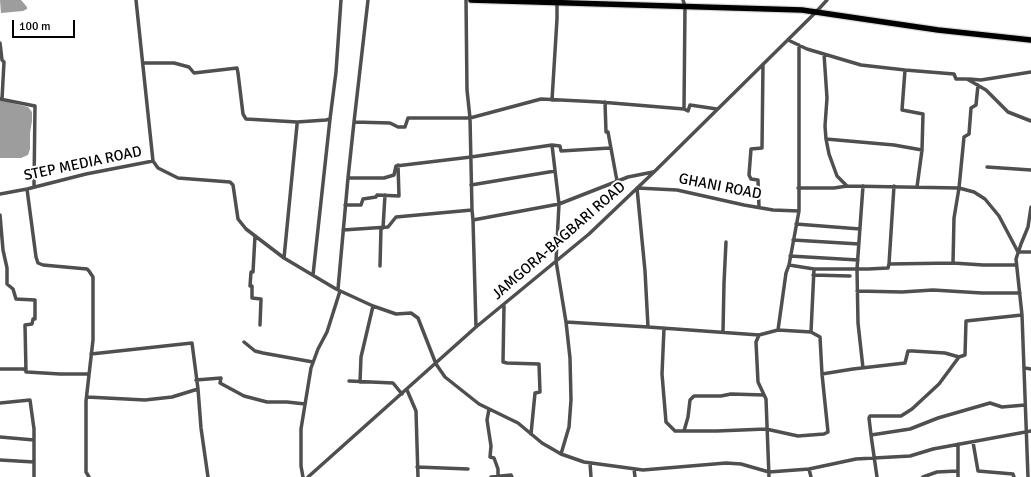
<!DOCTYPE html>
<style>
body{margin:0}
#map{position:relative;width:1031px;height:477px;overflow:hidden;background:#fff;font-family:Signika,sans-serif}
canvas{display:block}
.scale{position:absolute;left:12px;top:20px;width:63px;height:18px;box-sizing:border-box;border:2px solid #000;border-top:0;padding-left:5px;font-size:12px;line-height:14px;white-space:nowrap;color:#000;-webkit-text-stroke:3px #fff;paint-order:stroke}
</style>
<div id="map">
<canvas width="1031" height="477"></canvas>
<div class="scale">100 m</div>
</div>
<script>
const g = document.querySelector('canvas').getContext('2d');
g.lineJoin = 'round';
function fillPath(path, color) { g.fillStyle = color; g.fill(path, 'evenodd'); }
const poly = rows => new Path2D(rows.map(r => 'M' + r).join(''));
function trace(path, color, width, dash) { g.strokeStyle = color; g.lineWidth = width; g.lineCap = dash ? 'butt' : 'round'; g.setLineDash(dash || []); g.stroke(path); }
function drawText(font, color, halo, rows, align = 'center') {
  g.font = font + ' Signika,sans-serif'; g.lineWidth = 4; g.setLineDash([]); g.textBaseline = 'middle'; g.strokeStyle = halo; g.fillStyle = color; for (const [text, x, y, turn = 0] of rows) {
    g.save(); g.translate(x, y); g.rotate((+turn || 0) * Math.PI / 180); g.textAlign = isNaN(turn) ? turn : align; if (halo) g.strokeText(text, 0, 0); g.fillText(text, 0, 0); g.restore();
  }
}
const water = poly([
 [0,0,21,0,27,7,27,9,23,11,1,13],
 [0,100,28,107,32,112,32,121,30,133,30,149,28,155,21,158,0,158]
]);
const minor = poly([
 [368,0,354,122,390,123,398,127,405,127,408,118,470,118,541,99,600,102,684,109,688,111,690,105,717,109],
 [466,0,467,90,470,118,472,210],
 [683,0,685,6,684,109],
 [788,40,807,49,861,65,905,70,954,74,956,79,967,79,986,90,1008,112,1031,121],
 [0,43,2,60,4,62,2,99],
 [824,54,827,98,825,126,826,139,829,154,837,176,847,186,959,188,974,192,985,199,999,216,1018,252,1031,252],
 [143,63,174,63,189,67,194,73,237,68,238,73,243,114,246,119,297,122],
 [905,70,902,110,923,114,922,150,917,187],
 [969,79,981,80,1031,72],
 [0,99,35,106,34,187],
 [552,100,557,19,557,3],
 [605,102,606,132,608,132,617,181],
 [826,139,894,145,922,150],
 [552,145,560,146,561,151,610,148],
 [153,161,158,168,178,178,230,182,233,185,238,219,246,229,284,258,297,125,297,122,326,120,330,119,336,72,341,0],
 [987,167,1031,170],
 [348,178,384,178,394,175,396,166,471,157,552,145,559,204,556,261,566,322,648,327],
 [471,185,555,171],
 [798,188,834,188,847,186],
 [27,189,36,257,38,263,43,265,87,269,89,271,93,277,93,340,86,401,86,472,89,477],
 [0,194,27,189,86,174,153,161,136,0],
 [345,205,361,205,363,199,376,197,377,195,399,196,398,165],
 [759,207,758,180,751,179,749,175,751,149,762,148,763,64],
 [0,215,3,250,7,268,7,284,13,289,16,299,35,300,35,319,33,319,32,324,25,325,26,372],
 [473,220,476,327],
 [796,224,860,229],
 [383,228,385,195],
 [343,230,388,227,396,217,472,210,473,220,559,204,628,177,653,172],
 [255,236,253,272,251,272,250,286,252,286,252,298,261,299,260,325],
 [793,240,859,244],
 [790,256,858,260],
 [284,258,336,289,373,306,396,314,411,313,418,318,436,364,445,377,479,404,518,423,542,443,561,454,584,462,643,470,726,463,741,464,769,472,809,469,856,459,910,456,933,449,1031,431],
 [953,263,954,218,959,188,964,137,969,134,971,108,976,105,978,85],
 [889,264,894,186],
 [789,265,814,269,868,269,888,268,889,264,953,263,983,265,1016,265],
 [380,266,381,228],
 [313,275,330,119],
 [813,275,850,276],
 [338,289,348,178,354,122],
 [857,291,902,292,933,290,982,293,1020,293],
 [504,306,503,362,507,363,539,364,540,392,535,393,531,434],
 [664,328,662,374,666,422,675,431,717,431,766,429,798,436,824,434,828,432,822,374,853,369,905,363,908,351,913,351,945,353,959,357,965,355,966,321,1022,315],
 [778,330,811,332,820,337,822,374],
 [723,332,724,283,726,242],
 [811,332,814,269],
 [759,335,648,327,645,271,637,188,677,190,744,205,773,210,799,211],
 [244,342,255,351,263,353,313,362],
 [91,354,192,343,198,389],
 [863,368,858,323,857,269,863,186],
 [1025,368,1031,369],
 [0,369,24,369,27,372,60,374,89,374],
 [196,380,221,378,220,383,244,396,267,402,287,402,305,404],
 [349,381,393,383,402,394],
 [360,382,361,357,373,306],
 [407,390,416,411,418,477],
 [87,397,145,400,172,397,198,389,201,428,208,477],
 [0,403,30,400,34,429,34,477],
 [489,409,487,420,491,446,490,457,494,458,498,469,498,476],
 [684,431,688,417,690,400,694,396,721,396,731,394,764,395],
 [871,435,869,418,870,416,901,416,912,409,939,384,959,357],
 [0,437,34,440],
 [973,442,978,471,1013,474,1014,477],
 [958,444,958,477],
 [561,454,569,427,571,400,570,358,566,322],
 [0,460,34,462],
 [590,463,591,477],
 [417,467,468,469],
 [634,469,635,477],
 [809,469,811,477],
 [303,477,301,466,301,429,311,368,318,349,327,332,340,291],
 [308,477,476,327,589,234,654,172,816,12,827,0],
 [491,477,511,475,512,477],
 [769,477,766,399,758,382,756,342,759,335,778,330,786,273,789,265,799,211,799,45],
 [877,477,871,435,910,429,938,418,990,403,1002,407,1025,405],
 [923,477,937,472,957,471],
 [1028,477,1022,315,1016,259,1021,244,1028,227,1031,207]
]);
const trunk = poly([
 [471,0,802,10,938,30,1031,40]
]);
const streetNames = [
 ["STEP MEDIA ROAD",83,164,-12],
 ["GHANI ROAD",720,187,11],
 ["JAMGORA-BAGBARI ROAD",559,241,-41]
];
fillPath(water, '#9d9d9d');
trace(trunk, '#dbdbdb', 8);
trace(minor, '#4f4f4f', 3.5);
trace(trunk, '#000', 5.5);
drawText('15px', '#000', '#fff', streetNames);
</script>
